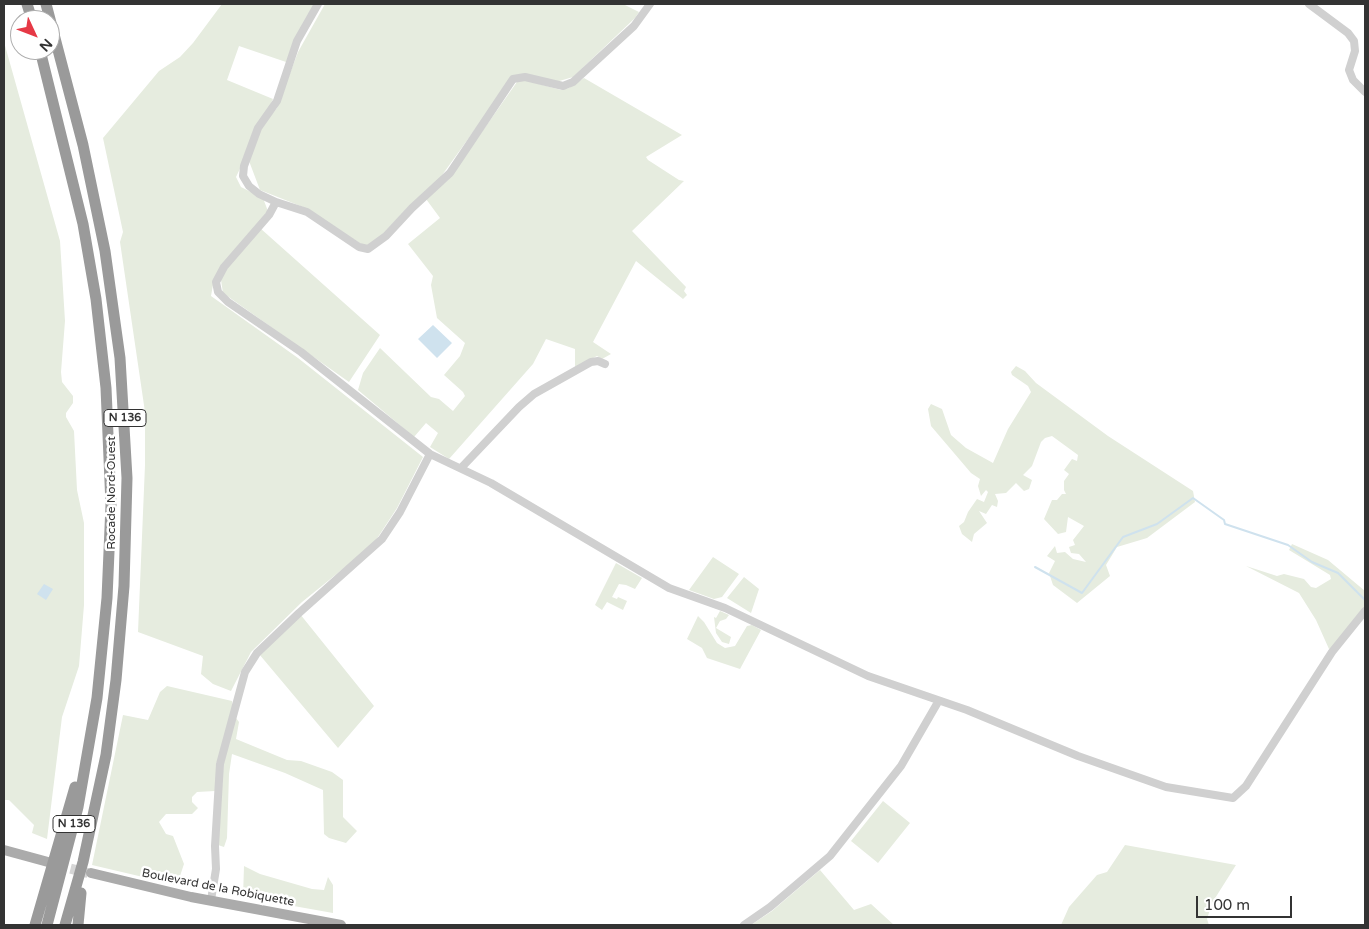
<!DOCTYPE html>
<style>
body{margin:0}
#map{position:relative;width:1369px;height:929px;overflow:hidden;background:#fff;font-family:"Varela Round",sans-serif}
canvas{display:block}
.frame{position:absolute;inset:0;border:5px solid #333;pointer-events:none}
.north{position:absolute;left:10px;top:10px;width:50px;height:50px;box-sizing:border-box;background:#fff;border:1px solid #adadad;border-radius:50%;rotate:133deg;font-size:14px;font-weight:700;line-height:20px;text-align:center;color:#333}
.north::after{content:'';display:block;margin:auto;width:18px;height:22px;background:#e63946;clip-path:polygon(50% 0,100% 100%,50% 72%,0 100%)}
.scale{position:absolute;left:1196px;top:896px;width:96px;height:22px;box-sizing:border-box;border:2px solid #333;border-top:0;padding-left:6px;font-size:15px;line-height:18px;white-space:nowrap;color:#333;-webkit-text-stroke:4px #fff;paint-order:stroke}
</style>
<div id="map">
<canvas width="1369" height="929"></canvas>
<div class="frame"></div>
<div class="north">N</div>
<div class="scale">100 m</div>
</div>
<script>
const g = document.querySelector('canvas').getContext('2d');
g.lineJoin = 'round';
function fillPath(path, color) { g.fillStyle = color; g.fill(path, 'evenodd'); }
const poly = rows => new Path2D(rows.map(r => 'M' + r).join(''));
function trace(path, color, width, dash) { g.strokeStyle = color; g.lineWidth = width; g.lineCap = dash ? 'butt' : 'round'; g.setLineDash(dash || []); g.stroke(path); }
function drawText(font, color, halo, rows, align = 'center') {
  g.font = font + ' "Varela Round",sans-serif'; g.lineWidth = 5; g.setLineDash([]); g.textBaseline = 'middle'; g.strokeStyle = halo; g.fillStyle = color; for (const [text, x, y, turn = 0] of rows) {
    g.save(); g.translate(x, y); g.rotate((+turn || 0) * Math.PI / 180); g.textAlign = isNaN(turn) ? turn : align; if (halo) g.strokeText(text, 0, 0); g.fillText(text, 0, 0); g.restore();
  }
}
const green = poly([
 [222,4,314,4,303,23,286,62,239,46,227,80,273,99,236,177,241,187,263,198,269,214,226,260,214,279,211,296,298,358,423,457,397,508,378,537,370,547,302,602,251,652,231,691,213,684,201,674,203,656,138,632,145,465,145,412,120,242,123,232,103,138,159,71,180,57,193,43],
 [325,4,623,4,639,12,635,18,573,77,556,82,531,76,514,75,440,178,408,207,383,234,370,245,364,246,308,209,260,190,249,161,261,128,277,108,298,52],
 [4,42,60,241,65,321,61,372,62,382,73,396,73,403,66,413,66,417,74,431,77,490,84,523,84,605,79,666,62,717,47,839,32,833,34,825,9,800,4,800],
 [584,78,682,135,646,157,648,160,679,180,684,181,632,231,686,287,684,291,687,295,683,299,636,261,593,342,611,354,602,359,597,356,575,367,575,349,546,339,533,364,449,459,430,447,438,433,426,423,414,437,358,390,363,373,380,348,431,397,439,399,453,411,465,396,463,392,444,375,460,356,465,343,437,318,431,285,433,276,408,244,440,218,426,199,448,180,517,82,521,79,561,90,569,88],
 [260,228,380,335,349,382,223,293,221,280,230,263],
 [1016,366,1025,371,1036,383,1108,436,1193,491,1195,502,1147,538,1117,547,1106,565,1110,576,1077,603,1053,585,1049,573,1055,561,1047,556,1055,546,1057,553,1065,552,1073,559,1086,562,1079,554,1071,553,1069,547,1075,545,1073,540,1084,526,1068,517,1066,532,1058,534,1044,519,1052,500,1057,500,1062,494,1066,494,1064,490,1064,481,1069,474,1064,470,1072,459,1077,461,1078,455,1052,436,1045,438,1041,442,1032,466,1023,475,1032,480,1029,489,1024,491,1016,483,1006,493,995,494,998,501,997,507,992,505,986,514,979,511,987,523,974,534,972,542,962,534,959,526,964,522,968,512,977,499,984,502,988,492,986,490,981,496,978,486,980,479,971,473,931,426,928,409,931,404,942,409,951,435,966,448,993,463,1008,429,1031,392,1028,386,1012,375,1011,372],
 [1292,544,1328,560,1365,591,1365,610,1333,648,1329,649,1316,620,1299,593,1246,566,1277,576,1284,574,1304,579,1311,587,1316,588,1331,579,1330,575,1289,550],
 [713,557,739,574,722,597,714,599,689,590],
 [616,563,642,578,635,589,626,585,619,584,612,597,617,599,618,597,627,601,623,610,607,602,602,610,595,605],
 [744,577,759,589,751,613,727,598],
 [720,611,729,615,726,619,720,621,716,628,731,637,729,644,722,642,716,633,714,617,716,618],
 [300,614,374,706,338,748,259,654],
 [698,616,704,622,717,643,725,648,735,646,747,626,752,625,761,630,740,669,707,658,702,648,687,639],
 [167,686,232,701,233,709,218,762,216,762,218,764,215,791,197,792,192,797,192,802,198,808,192,814,166,814,159,822,166,834,173,836,184,864,177,885,92,865,123,715,148,720,160,692],
 [236,718,239,722,236,739,287,760,301,761,332,772,343,780,343,817,357,831,346,843,329,838,324,834,323,790,285,773,232,754,229,774,227,838,224,847,218,845,224,757],
 [883,801,910,823,878,863,851,841],
 [1125,845,1236,865,1212,903,1207,919,1209,925,1061,925,1069,907,1097,875,1107,872],
 [244,866,260,874,312,889,324,890,328,877,333,885,333,913,243,897],
 [820,870,854,910,871,904,894,925,751,925,772,911]
]);
const water = poly([
 [433,325,452,343,437,358,418,339],
 [44,584,53,589,46,600,37,594]
]);
const stream = poly([
 [1035,567,1082,593,1123,537,1157,524,1193,498,1224,520,1225,524,1288,545,1312,562,1338,573,1365,600]
]);
const majorTunnel = poly([
 [56,865,88,873]
]);
const minor = poly([
 [318,4,297,41,277,101,258,128,244,166,243,176,249,186,259,194,276,202,307,212,359,247,368,249,386,236,412,208,450,173,513,79,525,77,563,86,573,82,634,26,650,4],
 [1309,4,1348,33,1354,41,1355,51,1349,70,1353,80,1365,92],
 [276,202,269,215,224,267,216,282,218,292,228,302,301,352,430,454,491,483,669,588,725,608,868,676,967,710,1078,756,1166,787,1233,798,1246,786,1332,652,1365,611],
 [461,468,519,407,534,394,591,362,598,361,605,364],
 [211,900,216,869,215,846,220,764,245,672,257,653,299,613,382,539,400,512,430,454],
 [744,925,770,907,830,856,901,766,938,702]
]);
const major = poly([
 [4,850,48,862],
 [91,873,191,897,341,925]
]);
const highway = poly([
 [27,4,32,20],
 [46,4,83,145,105,251,120,358,127,478,124,586,116,680,106,755,83,862,65,925],
 [40,50,83,224,96,299,106,388,111,505,107,598,97,698,78,807,47,925],
 [35,925,75,787],
 [78,925,81,893]
]);
const shields = [
 [125,418,42],
 [74,824,42]
];
const shieldNames = [
 ["N 136",125,418],
 ["N 136",74,824]
];
const streetNames = [
 ["Rocade Nord-Ouest",112,493,-90],
 ["Boulevard de la Robiquette",218,888,11]
];
fillPath(green, '#e6ecdf');
fillPath(water, '#cfe2ee');
trace(stream, '#cfe2ee', 2);
trace(majorTunnel, '#d6d6d6', 10, [10, 5]);
trace(minor, '#d0d0d0', 8);
trace(major, '#ababab', 10);
trace(highway, '#9a9a9a', 11);
for (const [x, y, w] of shields) { const box = new Path2D(); box.roundRect(x - w / 2, y - 8.5, w, 17, 4); g.fillStyle = '#fff'; g.fill(box); trace(box, '#333', 1); }
drawText('bold 11px', '#333', null, shieldNames);
drawText('12px', '#333', '#fff', streetNames);
</script>
